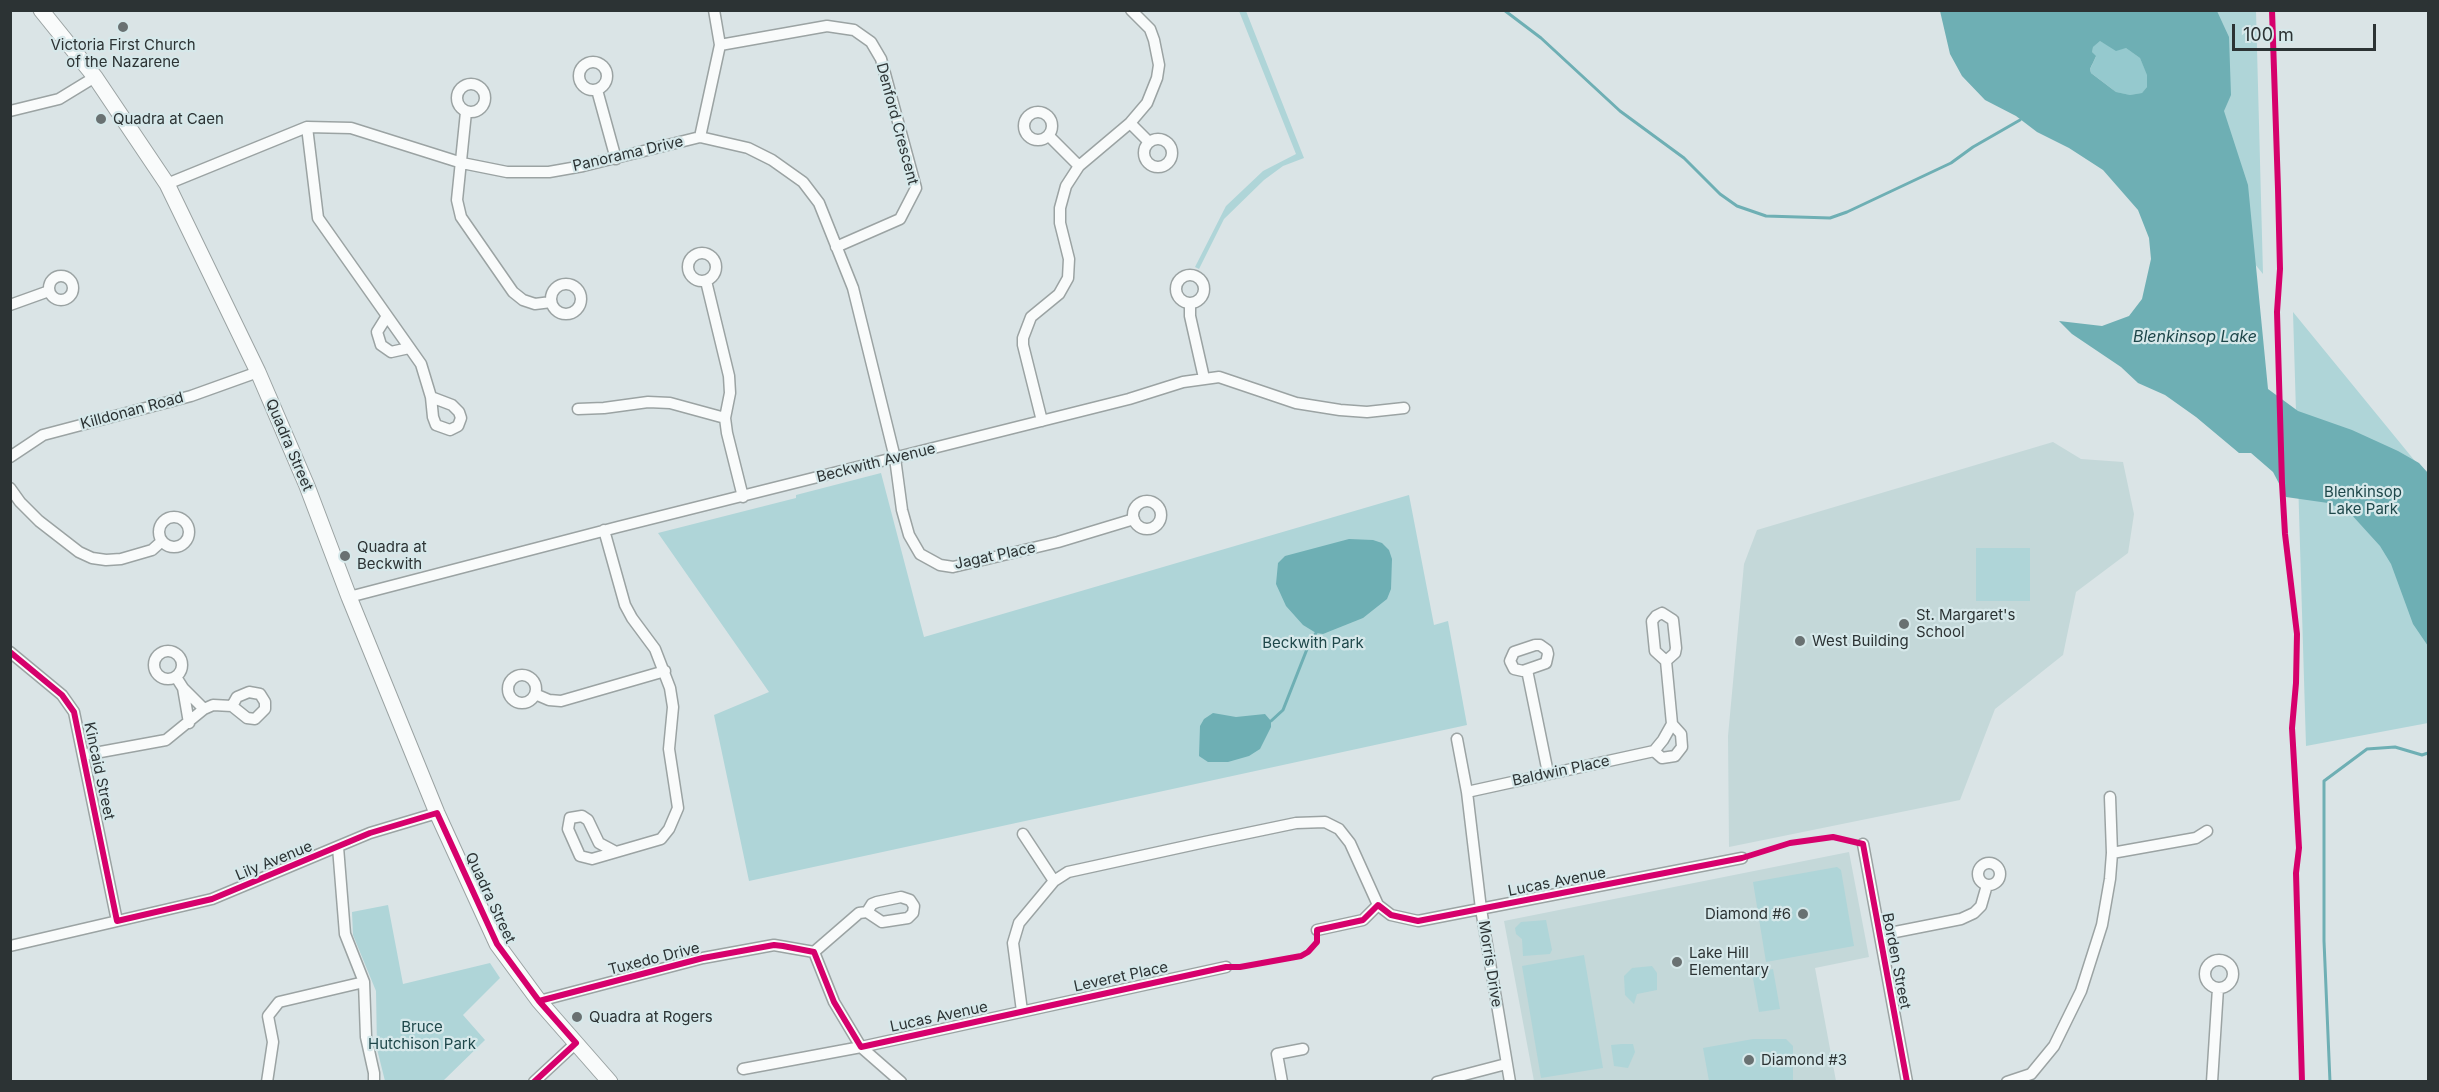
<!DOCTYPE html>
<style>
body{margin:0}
#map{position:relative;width:2439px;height:1092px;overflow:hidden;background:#dae4e6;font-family:Inter,sans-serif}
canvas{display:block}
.frame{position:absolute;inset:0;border:12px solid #2c3334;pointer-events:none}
.scale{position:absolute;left:2232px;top:24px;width:144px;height:27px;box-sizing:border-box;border:3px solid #2c3334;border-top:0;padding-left:8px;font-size:18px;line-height:21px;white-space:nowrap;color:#2c3334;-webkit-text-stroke:4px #d6e8ea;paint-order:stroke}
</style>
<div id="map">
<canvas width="2439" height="1092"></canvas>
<div class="frame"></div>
<div class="scale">100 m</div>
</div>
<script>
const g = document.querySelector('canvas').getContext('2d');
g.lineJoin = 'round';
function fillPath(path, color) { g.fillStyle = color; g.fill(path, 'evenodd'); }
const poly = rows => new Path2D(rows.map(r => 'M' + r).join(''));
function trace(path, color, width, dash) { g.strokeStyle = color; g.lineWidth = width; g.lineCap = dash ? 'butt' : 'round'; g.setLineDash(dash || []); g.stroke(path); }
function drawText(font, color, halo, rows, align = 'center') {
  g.font = font + ' Inter,sans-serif'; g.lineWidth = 4.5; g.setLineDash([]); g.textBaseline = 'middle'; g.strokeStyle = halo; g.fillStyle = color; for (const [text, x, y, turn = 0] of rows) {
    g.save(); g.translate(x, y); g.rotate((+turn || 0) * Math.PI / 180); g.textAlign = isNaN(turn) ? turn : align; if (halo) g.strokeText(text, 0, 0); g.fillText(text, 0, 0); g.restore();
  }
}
const built = poly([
 [2053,442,2081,459,2123,462,2134,514,2128,553,2076,592,2063,655,1995,709,1960,800,1729,847,1728,736,1744,564,1757,530],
 [1849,852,1869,957,1815,968,1836,1081,1534,1081,1504,921]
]);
const green = poly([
 [1239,11,1246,11,1304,158,1283,166,1264,180,1224,219,1199,269,1195,267,1226,206,1263,171,1296,154],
 [2049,11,2256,11,2263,274],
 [2293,312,2428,477,2428,723,2306,746],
 [881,473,924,637,1409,495,1434,625,1448,621,1467,725,749,881,714,715,769,692,658,533,796,498,796,495],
 [1976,548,2030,548,2030,601,1976,601],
 [1837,867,1841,870,1854,946,1766,962,1753,882],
 [388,905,403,984,490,963,500,978,463,1015,485,1040,443,1081,385,1081,377,1049,376,991,353,935,352,912],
 [1546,920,1552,950,1550,954,1523,956,1522,939,1516,934,1515,928,1521,922],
 [1584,955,1603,1068,1541,1078,1522,966],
 [1652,966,1657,973,1657,990,1637,994,1634,1004,1625,995,1624,976,1632,968],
 [1773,969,1780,1009,1759,1012,1752,973],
 [1753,1039,1786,1039,1793,1046,1793,1081,1709,1081,1703,1048],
 [1622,1044,1633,1044,1635,1052,1628,1068,1614,1066,1611,1045]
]);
const forest = poly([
 [2100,41,2116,50,2126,48,2140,58,2147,74,2147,87,2142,93,2130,95,2116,92,2091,73,2090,69,2096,57,2092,52,2093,47]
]);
const water = poly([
 [1940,11,2217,11,2229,37,2231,95,2224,111,2248,185,2268,389,2298,411,2352,430,2398,451,2419,463,2428,473,2428,646,2413,624,2391,564,2380,546,2350,513,2328,503,2286,497,2273,472,2251,453,2239,453,2196,417,2165,395,2138,383,2121,367,2072,334,2059,321,2102,326,2129,316,2142,299,2151,259,2149,238,2138,210,2103,170,2069,148,2037,132,2016,116,1985,100,1962,76,1950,54],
 [2100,41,2116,51,2126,48,2140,58,2147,75,2147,87,2142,93,2130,95,2116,92,2091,73,2090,69,2096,56,2092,52,2093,47],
 [1349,539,1373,540,1382,543,1389,550,1392,559,1391,589,1387,599,1363,618,1323,634,1316,633,1303,625,1286,606,1276,584,1278,563,1285,556],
 [1213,713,1236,717,1265,714,1271,721,1271,727,1260,749,1249,756,1228,762,1208,762,1199,756,1200,726,1204,719]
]);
const stream = poly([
 [1504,10,1541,38,1620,111,1684,158,1720,194,1737,206,1766,216,1830,218,1847,212,1951,163,1973,147,2020,120],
 [1271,721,1283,710,1309,644,1316,633],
 [2330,1082,2324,941,2324,781,2367,749,2395,747,2422,755,2428,753]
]);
const street = poly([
 [720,45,827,26,854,30,871,42,881,59,916,188,900,219,836,247],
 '579 76a14 14 0 1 1 28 0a14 14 0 1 1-28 0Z',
 '457 98a14 14 0 1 1 28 0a14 14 0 1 1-28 0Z',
 [597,90,616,159],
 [10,111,59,99,95,77],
 '1024 126a14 14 0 1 1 28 0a14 14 0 1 1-28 0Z',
 [466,112,457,200,461,217,513,292,523,300,535,304,551,302],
 [1130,123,1149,142],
 [307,127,318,218,421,364,431,397,433,417,436,425,450,430,458,426,461,418,459,412,452,405,431,397],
 [1049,136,1079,166],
 [700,137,720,45,714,10],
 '1144 153a14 14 0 1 1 28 0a14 14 0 1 1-28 0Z',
 [167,184,307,127,351,128,462,163,507,172,549,172,583,166,700,137,748,148,772,160,803,182,819,203,853,288,895,458,902,510,909,535,920,554,940,565,953,567,1058,542,1134,519],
 '688 267a14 14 0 1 1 28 0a14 14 0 1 1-28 0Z',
 '1176 289a14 14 0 1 1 28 0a14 14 0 1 1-28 0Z',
 '49 288a12 12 0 1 1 24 0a12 12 0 1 1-24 0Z',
 [706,281,729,376,730,393,725,418,727,433,743,497],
 '551 299a15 15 0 1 1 30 0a15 15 0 1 1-30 0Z',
 [1190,303,1190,316,1204,378],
 [10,305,49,291],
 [387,316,377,332,381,345,391,352,409,348],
 [578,409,604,408,648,402,670,403,725,418],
 [1042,421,1023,345,1023,338,1031,317,1059,294,1068,278,1069,259,1060,223,1060,208,1066,186,1079,166,1130,123,1147,103,1157,78,1159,65,1154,40,1150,29,1131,10],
 [10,457,43,435,191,396,258,372],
 [10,488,20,502,39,521,79,552,92,558,106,560,121,559,152,550,162,541],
 '1133 515a14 14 0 1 1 28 0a14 14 0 1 1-28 0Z',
 '159 532a15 15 0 1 1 30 0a15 15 0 1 1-30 0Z',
 [604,530,625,605,632,618,655,649,670,688,673,707,669,749,678,808,669,829,661,839,592,859,580,856,568,829,570,818,582,816,588,820,599,843,614,851],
 [349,597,618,527,1129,399,1183,382,1219,377,1296,403,1340,410,1367,412,1404,408],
 [1662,613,1673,620,1676,648,1675,653,1666,661,1655,651,1652,621,1656,616,1662,613],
 [1535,645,1540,645,1547,650,1548,654,1546,663,1523,671,1514,669,1510,661,1514,652,1535,645],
 '154 665a14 14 0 1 1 28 0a14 14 0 1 1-28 0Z',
 [10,652,62,695,74,712,117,921],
 [1666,661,1672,724],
 [1527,670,1548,773],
 '508 689a14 14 0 1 1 28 0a14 14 0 1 1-28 0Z',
 [176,677,183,688,204,709],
 [183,688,189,723],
 [535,694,549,700,561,701,665,671],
 [1457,739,1467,792,1481,909,1510,1082],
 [84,755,166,740,204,709,213,705,232,706,247,718,255,719,265,709,265,702,260,694,249,692,237,697,232,706],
 [1467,792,1654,751,1663,740,1672,724,1681,734,1682,747,1675,756,1662,758,1654,751],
 [1023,834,1054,881],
 [1863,844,1907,1082],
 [338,847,345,934,364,982,366,1037,374,1073,374,1082],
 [2112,853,2196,838,2207,831],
 '1978 874a11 11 0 1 1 22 0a11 11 0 1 1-22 0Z',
 [1317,930,1363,920,1378,905],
 [1880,935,1961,919,1974,913,1981,906,1987,885],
 [10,946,212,899,370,833,437,813],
 [814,952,859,913,867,912,882,922,908,918,913,913,914,906,910,900,901,897,877,902,872,904,867,912],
 '2205 974a14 14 0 1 1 28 0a14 14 0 1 1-28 0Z',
 [539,1001,703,958,774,945,814,952,834,1002,861,1047,901,1082],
 [1022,1011,1013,943,1019,923,1054,881,1068,872,1205,842,1296,823,1325,822,1339,829,1350,843,1378,905,1391,915,1418,921,1742,858],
 [743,1069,861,1047,1226,967],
 [267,1082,273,1042,268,1016,279,1002,364,982],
 [534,1082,576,1043],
 [1282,1082,1277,1054,1303,1049],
 [1437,1082,1506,1064],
 [2007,1082,2031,1074,2054,1046,2081,991,2102,925,2110,879,2112,853,2110,797],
 [2212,1082,2218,988]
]);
const secondary = poly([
 [41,10,95,77,167,184,258,372,307,486,349,597,437,813,497,944,539,1001,610,1082]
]);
const cycleway = poly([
 [2272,10,2278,189,2280,269,2277,312,2282,483,2285,534,2297,634,2296,683,2292,728,2299,848,2296,873,2302,1082],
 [10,652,62,695,74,712,117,921,212,899,370,833,437,813,497,944,539,1001,576,1043,534,1082],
 [539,1001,703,958,774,945,783,946,814,952,834,1002,861,1047,1226,967,1240,967,1301,956,1308,952,1317,942,1317,930,1363,920,1378,905,1391,915,1418,921,1742,858,1790,843,1833,837,1863,844,1907,1082]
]);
const markers = [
 [123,27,6,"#697172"],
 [101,119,6,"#697172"],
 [345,556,6,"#697172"],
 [1904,624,6,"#697172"],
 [1800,641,6,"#697172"],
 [1803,914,6,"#697172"],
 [1677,962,6,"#697172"],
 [577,1017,6,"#697172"],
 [1749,1060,6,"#697172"]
];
const poiNames = [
 ["Victoria First Church",123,45,"center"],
 ["of the Nazarene",123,62,"center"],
 ["Quadra at Caen",113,119],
 ["Quadra at",357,547],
 ["Beckwith",357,564],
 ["St. Margaret's",1916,615],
 ["School",1916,632],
 ["West Building",1812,641],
 ["Diamond #6",1791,914,"right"],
 ["Lake Hill",1689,953],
 ["Elementary",1689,970],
 ["Quadra at Rogers",589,1017],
 ["Diamond #3",1761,1060]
];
const streetNames = [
 ["Denford Crescent",897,124,75],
 ["Panorama Drive",628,154,-13],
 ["Killdonan Road",132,411,-15],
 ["Quadra Street",289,445,67],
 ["Beckwith Avenue",876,463,-14],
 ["Jagat Place",995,556,-12],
 ["Kincaid Street",99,771,78],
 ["Baldwin Place",1561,771,-12],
 ["Lily Avenue",274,861,-22],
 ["Lucas Avenue",1557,882,-11],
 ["Quadra Street",490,898,65],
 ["Tuxedo Drive",654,959,-14],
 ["Borden Street",1896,961,79],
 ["Morris Drive",1490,964,81],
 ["Leveret Place",1121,977,-12],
 ["Lucas Avenue",939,1017,-12]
];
const parkNames = [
 ["Blenkinsop",2363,492],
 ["Lake Park",2363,509],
 ["Beckwith Park",1313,643],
 ["Bruce",422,1027],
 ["Hutchison Park",422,1044]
];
const waterNames = [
 ["Blenkinsop Lake",2195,337]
];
fillPath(built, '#c4d8d9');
fillPath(green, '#afd5d8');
fillPath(forest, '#95c9ce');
fillPath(water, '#6eafb4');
trace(stream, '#6eafb4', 3);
trace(street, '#9ba3a3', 13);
trace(secondary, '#9ba3a3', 17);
trace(street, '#f9fbfb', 10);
trace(secondary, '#f9fbfb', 15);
trace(cycleway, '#d6006c', 6);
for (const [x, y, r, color] of markers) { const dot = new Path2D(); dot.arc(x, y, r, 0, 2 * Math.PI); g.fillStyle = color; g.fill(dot); trace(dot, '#d6e8ea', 2); }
drawText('15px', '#2c3334', '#d6e8ea', poiNames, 'left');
drawText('15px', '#2c3334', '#d6e8ea', streetNames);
drawText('15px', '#1e474a', '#d6e8ea', parkNames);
drawText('italic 16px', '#1d4649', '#d6e8ea', waterNames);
</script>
